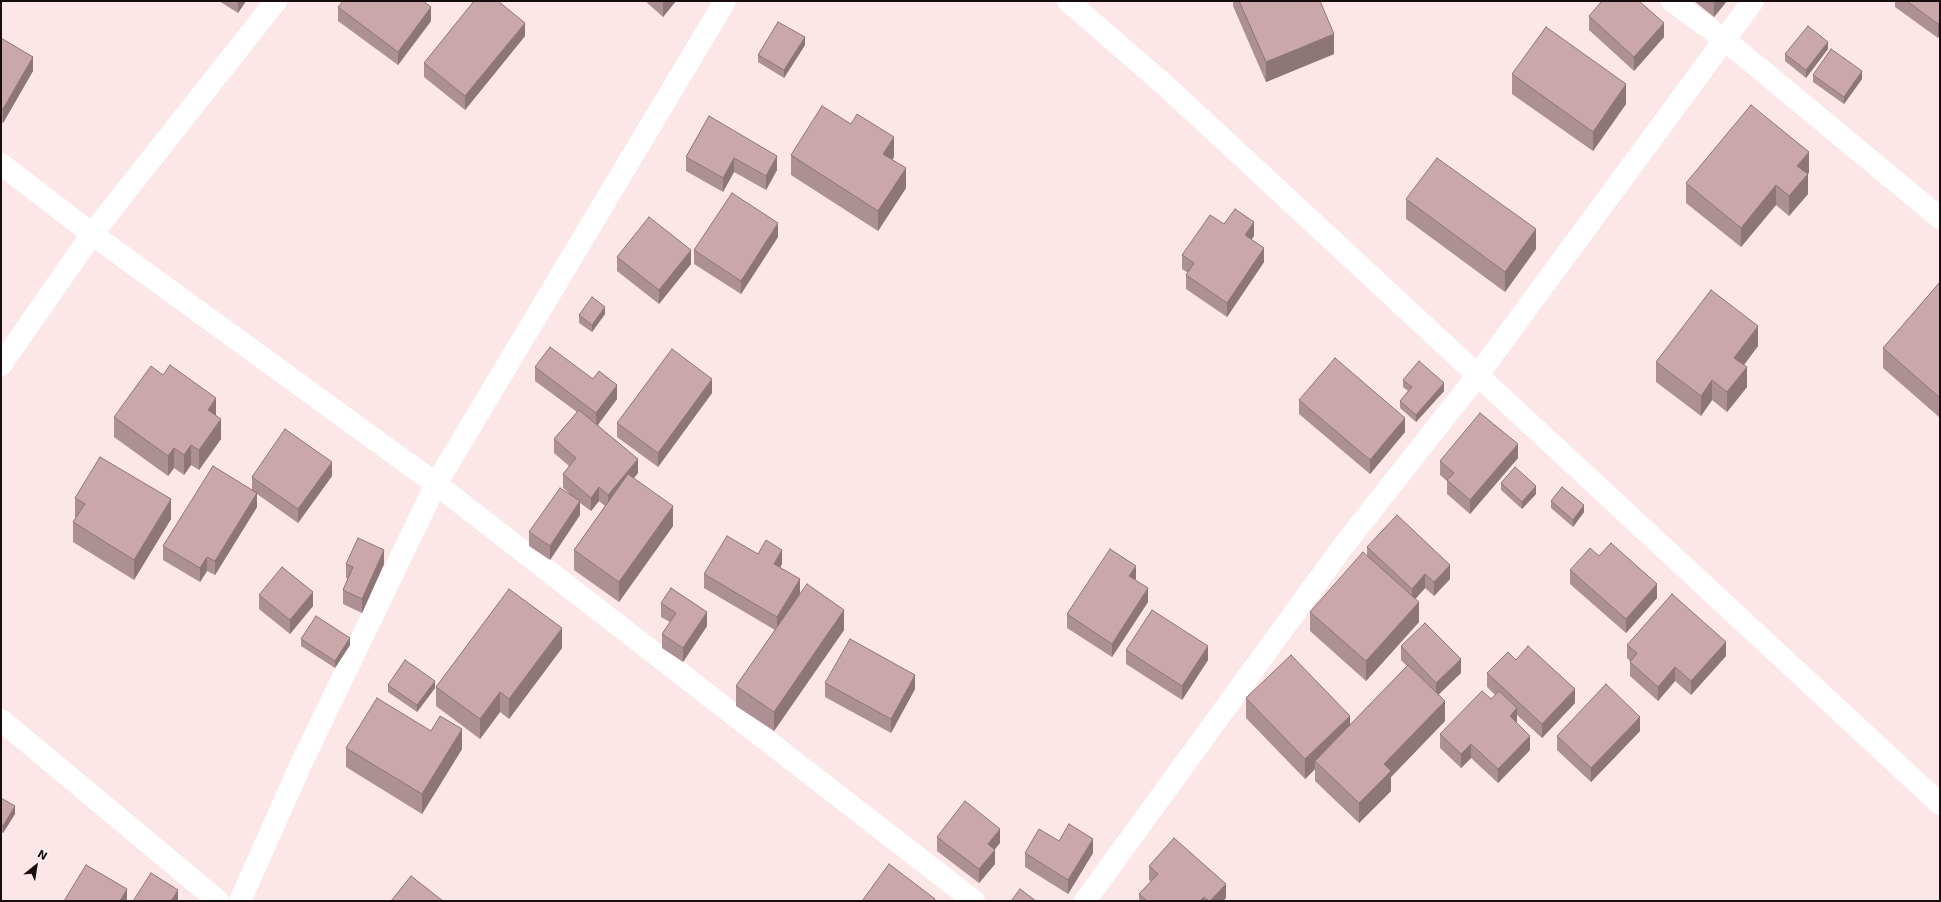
<!DOCTYPE html>
<style>
body{margin:0}
#map{position:relative;width:1941px;height:902px;overflow:hidden;background:#fce6e8;font-family:"DejaVu Sans",sans-serif}
canvas{display:block}
.frame{position:absolute;inset:0;border:2px solid #180d0e;pointer-events:none}
.north{position:absolute;left:16px;top:846px;width:40px;height:40px;-webkit-text-stroke:3px #fef7f8;paint-order:stroke;rotate:30deg;font-size:11px;font-weight:700;line-height:16px;text-align:center;color:#180d0e}
.north::after{content:'';display:block;margin:auto;width:14px;height:18px;background:#180d0e;clip-path:polygon(50% 0,100% 100%,50% 72%,0 100%)}
</style>
<div id="map">
<canvas width="1941" height="902"></canvas>
<div class="frame"></div>
<div class="north">N</div>
</div>
<script>
const g = document.querySelector('canvas').getContext('2d');
g.lineJoin = 'round';
const poly = rows => new Path2D(rows.map(r => 'M' + r).join(''));
function trace(path, color, width, dash) { g.strokeStyle = color; g.lineWidth = width; g.lineCap = dash ? 'butt' : 'round'; g.setLineDash(dash || []); g.stroke(path); }
function fillPath(path, color) { g.fillStyle = color; g.fill(path, 'evenodd'); }
const street = poly([
 [1068,1,1167,87,1940,804],
 [1672,1,1725,40,1940,218],
 [1,164,92,234,436,484,974,901],
 [1,365,92,234,276,1],
 [1,720,218,901],
 [240,901,301,764,436,484,725,1],
 [1085,901,1341,549,1477,376,1753,1]
]);
const wall = poly([
 [219,1,246,1,238,13],
 [645,1,676,1,663,17],
 [1233,1,1320,1,1334,54,1266,82,1233,6],
 [1694,1,1727,1,1714,17],
 [1895,1,1940,1,1940,35,1938,38,1895,7],
 [338,7,431,21,398,65,338,21],
 [1589,16,1664,37,1634,71,1589,30],
 [525,36,465,110,424,77,424,63],
 [1,38,33,71,3,123,1,122],
 [805,45,784,78,758,62,758,55],
 [1828,49,1806,78,1785,61,1785,54],
 [1512,74,1626,104,1593,151,1512,94],
 [1813,75,1862,79,1844,104,1813,82],
 [709,116,777,170,766,190,734,172,723,192,686,171,686,157],
 [791,155,894,157,892,160,906,188,878,231,791,175],
 [1809,172,1808,174,1808,194,1789,216,1776,205,1741,247,1686,203,1686,183],
 [1406,199,1536,249,1505,292,1406,219],
 [1224,224,1254,236,1251,240,1264,262,1227,317,1186,289,1186,275,1188,273,1182,269,1182,255],
 [778,237,741,294,694,264,694,250],
 [617,257,691,264,659,304,617,271],
 [1940,282,1939,417,1883,368,1883,348],
 [605,314,592,332,579,323,579,315],
 [1758,346,1744,365,1747,387,1727,412,1712,400,1701,416,1656,382,1656,362],
 [535,367,617,399,598,425,638,473,634,478,673,526,619,602,574,570,574,550,605,506,599,501,591,511,580,503,580,515,550,560,529,546,529,532,570,494,563,488,563,474,569,466,554,453,554,439,577,412,535,381],
 [1403,380,1444,391,1416,422,1400,408,1400,401,1408,391,1403,387],
 [712,393,658,467,617,437,617,423],
 [1299,400,1405,432,1370,474,1299,414],
 [216,416,221,439,199,470,191,465,184,475,174,468,168,476,114,437,114,417],
 [1518,458,1470,514,1447,494,1447,481,1440,475,1440,461],
 [332,476,298,523,257,494,257,507,215,575,207,571,200,582,163,560,163,546,252,490,252,477],
 [1501,483,1536,494,1522,509,1501,490],
 [75,498,171,519,134,580,73,542,73,522,76,518,75,517],
 [1551,501,1584,512,1573,527,1551,508],
 [1367,547,1450,579,1434,596,1425,588,1415,599,1419,622,1366,681,1310,631,1310,612,1367,556],
 [1599,556,1657,598,1626,633,1570,584,1570,570],
 [346,564,384,564,362,613,343,604,343,590,348,579,346,578],
 [782,564,780,568,800,593,793,604,844,630,774,731,736,706,736,686,775,630,704,588,704,574],
 [1136,579,1135,580,1148,602,1112,657,1067,628,1067,614],
 [259,595,313,606,290,634,259,609],
 [661,603,707,626,683,662,662,648,662,634,670,622,661,617],
 [301,639,350,645,335,668,301,646],
 [1627,645,1726,656,1691,695,1675,681,1658,701,1630,676,1630,661,1627,658],
 [1401,646,1461,673,1438,695,1445,721,1391,777,1391,791,1359,823,1315,781,1315,769,1305,779,1246,718,1246,698,1350,725,1407,666,1401,660],
 [562,648,509,719,500,712,480,739,436,706,436,687],
 [1126,650,1208,660,1182,700,1126,664],
 [1516,660,1575,703,1542,738,1517,715,1517,723,1530,750,1498,783,1471,758,1461,768,1440,748,1440,734,1491,699,1495,695,1487,687,1487,673],
 [825,683,915,689,891,733,825,697],
 [388,685,435,688,417,712,388,692],
 [431,731,462,749,422,814,346,767,346,748],
 [1640,731,1591,782,1557,750,1557,736],
 [1,798,15,814,3,833,1,832],
 [937,837,1000,843,994,849,995,864,979,883,937,851],
 [1059,841,1093,853,1068,894,1025,867,1025,853],
 [1149,866,1226,898,1223,901,1139,901,1139,894,1151,881,1149,880]
]);
const shadedWall = poly([
 [238,1,246,1,238,13],
 [664,1,676,1,663,17,663,3],
 [1716,1,1727,1,1714,17,1714,4],
 [431,7,431,21,398,65,398,52],
 [1940,21,1940,35,1938,38,1938,24],
 [525,23,525,36,465,110,465,96],
 [1664,23,1664,37,1634,71,1634,57],
 [1334,34,1334,54,1266,82,1266,62],
 [805,37,805,45,784,78,784,70],
 [1828,42,1828,49,1806,78,1806,70],
 [33,57,33,71,3,123,3,109],
 [1862,71,1862,79,1844,104,1844,97],
 [1626,84,1626,104,1593,151,1593,132],
 [894,137,894,157,883,174,883,154],
 [1809,152,1809,172,1808,174,1808,194,1789,216,1789,196,1797,166],
 [777,156,777,170,766,190,766,176],
 [734,158,734,172,723,192,723,178],
 [906,168,906,188,878,231,878,211],
 [1776,185,1776,205,1741,247,1741,228],
 [1254,222,1254,236,1245,249,1245,235],
 [778,223,778,237,741,294,741,281],
 [1536,229,1536,249,1505,292,1505,272],
 [1264,248,1264,262,1227,317,1227,303],
 [691,250,691,264,659,304,659,290],
 [605,307,605,314,592,332,592,325],
 [1758,326,1758,346,1734,378,1734,358],
 [1747,367,1747,387,1727,412,1727,392],
 [712,379,712,393,658,467,658,453],
 [1712,380,1712,400,1701,416,1701,396],
 [1444,383,1444,391,1416,422,1416,415],
 [617,385,617,399,596,427,596,413],
 [1940,396,1940,416,1939,417,1939,397],
 [216,398,216,418,208,410],
 [1405,418,1405,432,1370,474,1370,460],
 [221,419,221,439,199,470,199,450],
 [1518,444,1518,458,1470,514,1470,500],
 [191,445,191,465,184,475,184,455],
 [174,448,174,468,168,476,168,456],
 [638,459,638,473,608,509,608,495],
 [332,462,332,476,298,523,298,509],
 [1536,486,1536,494,1522,509,1522,502],
 [599,487,599,501,591,511,591,498],
 [257,493,257,507,215,575,215,561],
 [171,499,171,519,134,580,134,560],
 [580,501,580,515,550,560,550,546],
 [1584,505,1584,512,1573,527,1573,520],
 [673,506,673,526,619,602,619,582],
 [384,550,384,564,362,613,362,599],
 [782,550,782,564,774,578,774,564],
 [207,557,207,571,200,582,200,568],
 [1450,565,1450,579,1434,596,1434,582],
 [1136,566,1136,579,1129,590,1129,576],
 [1425,574,1425,588,1412,603,1412,589],
 [800,579,800,593,777,631,777,617],
 [1657,584,1657,598,1626,633,1626,619],
 [1148,588,1148,602,1112,657,1112,644],
 [313,592,313,606,290,634,290,620],
 [1419,602,1419,622,1366,681,1366,661],
 [844,610,844,630,774,731,774,712],
 [707,612,707,626,683,662,683,648],
 [562,628,562,648,509,719,509,699],
 [350,638,350,645,335,668,335,661],
 [1726,642,1726,656,1691,695,1691,681],
 [1208,646,1208,660,1182,700,1182,686],
 [1461,659,1461,673,1436,697,1436,683],
 [1675,667,1675,681,1658,701,1658,687],
 [915,675,915,689,891,733,891,719],
 [435,681,435,688,417,712,417,705],
 [1575,689,1575,703,1542,738,1542,724],
 [500,692,500,712,480,739,480,719],
 [1445,701,1445,721,1391,777,1391,791,1359,823,1359,803,1384,764],
 [1517,708,1517,722,1510,730,1510,716],
 [1350,716,1350,736,1315,761,1315,769,1305,779,1305,759],
 [1640,717,1640,731,1591,782,1591,768],
 [462,729,462,749,422,814,422,794],
 [1530,736,1530,750,1498,783,1498,769],
 [1471,744,1471,758,1461,768,1461,754],
 [15,806,15,814,3,833,3,826],
 [1000,829,1000,843,988,858,988,844],
 [1093,839,1093,853,1068,894,1068,880],
 [995,850,995,864,979,883,979,869],
 [1226,884,1226,898,1223,901,1210,901],
 [127,889,127,901,120,901],
 [178,890,178,901,171,901],
 [1204,897,1204,901,1200,901]
]);
const building = poly([
 [343,1,423,1,431,7,398,52,338,7,343,1],
 [474,1,498,1,525,23,465,96,424,63,474,1],
 [1239,1,1320,1,1334,34,1266,62,1239,1],
 [1602,1,1639,1,1664,23,1634,57,1589,16,1602,1],
 [1711,1,1716,1,1714,4,1711,1],
 [1907,1,1940,1,1940,21,1938,24,1907,1],
 [778,22,805,37,784,70,758,55,778,22],
 [1808,26,1828,42,1806,70,1785,54,1808,26],
 [1546,27,1626,84,1593,132,1512,74,1546,27],
 [1,38,33,57,3,109,1,108,1,38],
 [1831,49,1862,71,1844,97,1813,75,1831,49],
 [1751,105,1809,152,1797,166,1808,174,1789,196,1776,185,1741,228,1686,183,1751,105],
 [822,106,851,124,857,114,894,137,883,154,906,168,878,211,791,155,822,106],
 [709,116,777,156,766,176,734,158,723,178,686,157,709,116],
 [1437,158,1536,229,1505,272,1406,199,1437,158],
 [732,193,778,223,741,281,694,250,732,193],
 [1235,209,1254,222,1245,235,1264,248,1227,303,1186,275,1194,263,1182,255,1210,215,1224,224,1235,209],
 [649,217,691,250,659,290,617,257,649,217],
 [1940,282,1940,396,1939,397,1883,348,1940,282],
 [1711,290,1758,326,1734,358,1747,367,1727,392,1712,380,1701,396,1656,362,1711,290],
 [592,297,605,307,592,325,579,315,592,297],
 [550,347,593,379,599,371,617,385,596,413,535,367,550,347],
 [672,349,712,379,658,453,617,423,672,349],
 [1335,358,1405,418,1370,460,1299,400,1335,358],
 [1419,361,1444,383,1416,415,1400,401,1412,387,1403,380,1419,361],
 [170,365,216,398,208,410,221,419,199,450,191,445,184,455,174,448,168,456,114,417,151,366,163,375,170,365],
 [579,410,638,459,608,495,599,487,591,498,563,474,576,458,554,439,579,410],
 [1480,413,1518,444,1470,500,1447,480,1454,473,1440,461,1480,413],
 [285,429,332,462,298,509,252,477,285,429],
 [100,457,171,499,134,560,73,522,85,504,75,498,100,457],
 [213,466,257,493,215,561,207,557,200,568,163,546,213,466],
 [1515,467,1536,486,1522,502,1501,483,1515,467],
 [628,474,673,506,619,582,574,550,628,474],
 [1562,487,1584,505,1573,520,1551,501,1562,487],
 [560,488,580,501,550,546,529,532,560,488],
 [1397,515,1450,565,1434,582,1425,574,1412,589,1367,547,1397,515],
 [727,536,758,554,766,540,782,550,774,564,800,579,777,617,704,574,727,536],
 [358,538,384,550,362,599,343,590,353,567,346,564,358,538],
 [1611,543,1657,584,1626,619,1570,570,1590,548,1599,556,1611,543],
 [1110,549,1136,566,1129,576,1148,588,1112,644,1067,614,1110,549],
 [1363,552,1419,602,1366,661,1310,612,1363,552],
 [282,567,313,592,290,620,259,595,282,567],
 [807,584,844,610,774,712,736,686,807,584],
 [671,588,707,612,683,648,662,634,676,613,661,603,671,588],
 [509,589,562,628,509,699,500,692,480,719,436,687,509,589],
 [1672,594,1726,642,1691,681,1675,667,1658,687,1630,662,1637,653,1627,645,1672,594],
 [1152,610,1208,646,1182,686,1126,650,1152,610],
 [316,616,350,638,335,661,301,639,316,616],
 [1425,623,1461,659,1436,683,1401,646,1425,623],
 [850,639,915,675,891,719,825,683,850,639],
 [1528,646,1575,689,1542,724,1487,673,1508,652,1516,660,1528,646],
 [1291,655,1350,716,1305,759,1246,698,1291,655],
 [405,660,435,681,417,705,388,685,405,660],
 [1408,665,1445,701,1384,764,1391,771,1359,803,1315,761,1408,665],
 [1606,684,1640,717,1591,768,1557,736,1606,684],
 [1482,691,1491,699,1499,691,1517,708,1510,716,1530,736,1498,769,1471,744,1461,754,1440,734,1482,691],
 [377,698,431,731,440,716,462,729,422,794,346,748,377,698],
 [1,798,15,806,3,826,1,824,1,798],
 [965,801,1000,829,988,844,995,850,979,869,937,837,965,801],
 [1069,824,1093,839,1068,880,1025,853,1039,829,1059,841,1069,824],
 [1174,838,1226,884,1210,901,1209,901,1204,897,1200,901,1147,901,1139,894,1158,874,1149,866,1174,838],
 [889,864,935,899,934,901,862,901,889,864],
 [86,865,127,889,120,901,64,901,86,865],
 [151,873,178,890,171,901,133,901,151,873],
 [411,876,443,901,391,901,411,876],
 [1020,889,1036,901,1011,901,1020,889]
]);
trace(street, '#fff', 22);
fillPath(wall, '#ad9093');
fillPath(shadedWall, '#8d7578');
fillPath(building, '#c9a7ab');
trace(building, '#8d7578', 1);
</script>
